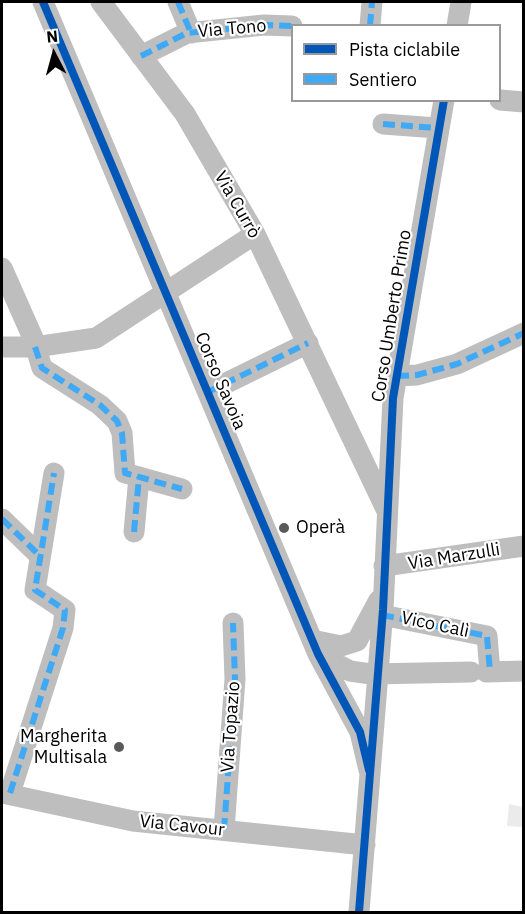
<!DOCTYPE html>
<meta charset="utf-8">
<style>
body{margin:0}
#map{position:relative;width:525px;height:914px;overflow:hidden;background:#fff;font-family:"IBM Plex Sans",sans-serif}
canvas{display:block}
.frame{position:absolute;inset:0;border:3px solid #000;pointer-events:none}
.legend{position:absolute;left:291px;top:24px;width:210px;height:78px;box-sizing:border-box;background:#fff;border:2px solid #999;margin:0;padding:8px 10px;list-style:none;font-size:18px;color:#000}
.legend li{display:flex;align-items:center;gap:12px;height:30px}
.legend b{width:30px;border:2px solid #999}
.north{position:absolute;left:24px;top:24px;width:60px;height:60px;-webkit-text-stroke:4px #fff;paint-order:stroke;rotate:354deg;font-size:16px;font-weight:700;line-height:24px;text-align:center;color:#000}
.north::after{content:'';display:block;margin:auto;width:21px;height:27px;background:#000;clip-path:polygon(50% 0,100% 100%,50% 72%,0 100%)}
</style>
<div id="map">
<canvas width="525" height="914"></canvas>
<div class="frame"></div>
<ul class="legend">
<li><b style="height:8px;background:#0057b8"></b>Pista ciclabile</li>
<li><b style="height:8px;background:#3fa9f5"></b>Sentiero</li>
</ul>
<div class="north">N</div>
</div>
<script>
const g = document.querySelector('canvas').getContext('2d');
g.lineJoin = 'round';
function fillPath(path, color) { g.fillStyle = color; g.fill(path, 'evenodd'); }
const poly = rows => new Path2D(rows.map(r => 'M' + r).join(''));
function trace(path, color, width, dash) { g.strokeStyle = color; g.lineWidth = width; g.lineCap = dash ? 'butt' : 'round'; g.setLineDash(dash || []); g.stroke(path); }
function drawText(font, color, halo, rows, align = 'center') {
  g.font = font + ' "IBM Plex Sans",sans-serif'; g.lineWidth = 4.5; g.setLineDash([]); g.textBaseline = 'middle'; g.strokeStyle = halo; g.fillStyle = color; for (const [text, x, y, turn = 0] of rows) {
    g.save(); g.translate(x, y); g.rotate((+turn || 0) * Math.PI / 180); g.textAlign = isNaN(turn) ? turn : align; if (halo) g.strokeText(text, 0, 0); g.fillText(text, 0, 0); g.restore();
  }
}
const green = poly([
 [509,804,523,807,523,827,507,826]
]);
const minor = poly([
 [43,2,318,654,360,732,369,770],
 [101,2,185,114,255,234,386,509],
 [178,2,191,33],
 [370,26,372,2],
 [457,26,461,2],
 [141,56,187,33,264,25,292,26],
 [500,100,524,102],
 [383,124,437,128],
 [2,268,33,338,42,368,100,405,117,421,122,433,125,473,182,489],
 [2,347,35,347,96,338,255,234],
 [397,376,417,375,457,364,524,333],
 [208,392,308,343],
 [2,519,40,556],
 [134,532,139,477],
 [384,566,524,546],
 [382,615,487,636,490,672],
 [312,640,341,646,357,641,379,600],
 [318,654,350,671,371,674,471,672],
 [486,672,524,671],
 [2,793,133,821,365,845],
 [10,793,63,628,65,610,35,590,54,473],
 [224,830,235,679,233,623],
 [359,912,383,610,393,398,444,100]
]);
const quiet = poly([
 [178,2,191,33],
 [370,26,372,2],
 [141,56,187,33,264,25,292,26],
 [383,124,437,128],
 [35,347,42,368,100,405,117,421,122,433,125,473,182,489],
 [397,376,417,375,457,364,524,333],
 [208,392,308,343],
 [2,519,40,556],
 [134,532,139,477],
 [382,615,487,636,490,672],
 [10,793,63,628,65,610,35,590,54,473],
 [224,830,235,679,233,623]
]);
const cycleway = poly([
 [43,2,318,654,360,732,369,770],
 [359,912,383,610,393,398,444,100]
]);
const markers = [
 [284,528,6,"#595959"],
 [119,747,6,"#595959"]
];
const streetNames = [
 ["Via Tono",232,29,-5],
 ["Via Currò",237,205,60],
 ["Corso Umberto Primo",392,316,-81],
 ["Corso Savoia",220,381,67],
 ["Via Marzulli",454,557,-9],
 ["Vico Calì",435,625,12],
 ["Via Topazio",231,727,-86],
 ["Via Cavour",182,826,6]
];
const poiNames = [
 ["Operà",296,528],
 ["Margherita",107,737,"right"],
 ["Multisala",107,758,"right"]
];
fillPath(green, '#ebebeb');
trace(minor, '#bebebe', 21);
trace(quiet, '#3fa9f5', 6, [12, 6]);
trace(cycleway, '#0057b8', 8);
for (const [x, y, r, color] of markers) { const dot = new Path2D(); dot.arc(x, y, r, 0, 2 * Math.PI); g.fillStyle = color; g.fill(dot); trace(dot, '#fff', 2); }
drawText('18px', '#000', '#fff', streetNames);
drawText('18px', '#000', '#fff', poiNames, 'left');
</script>
